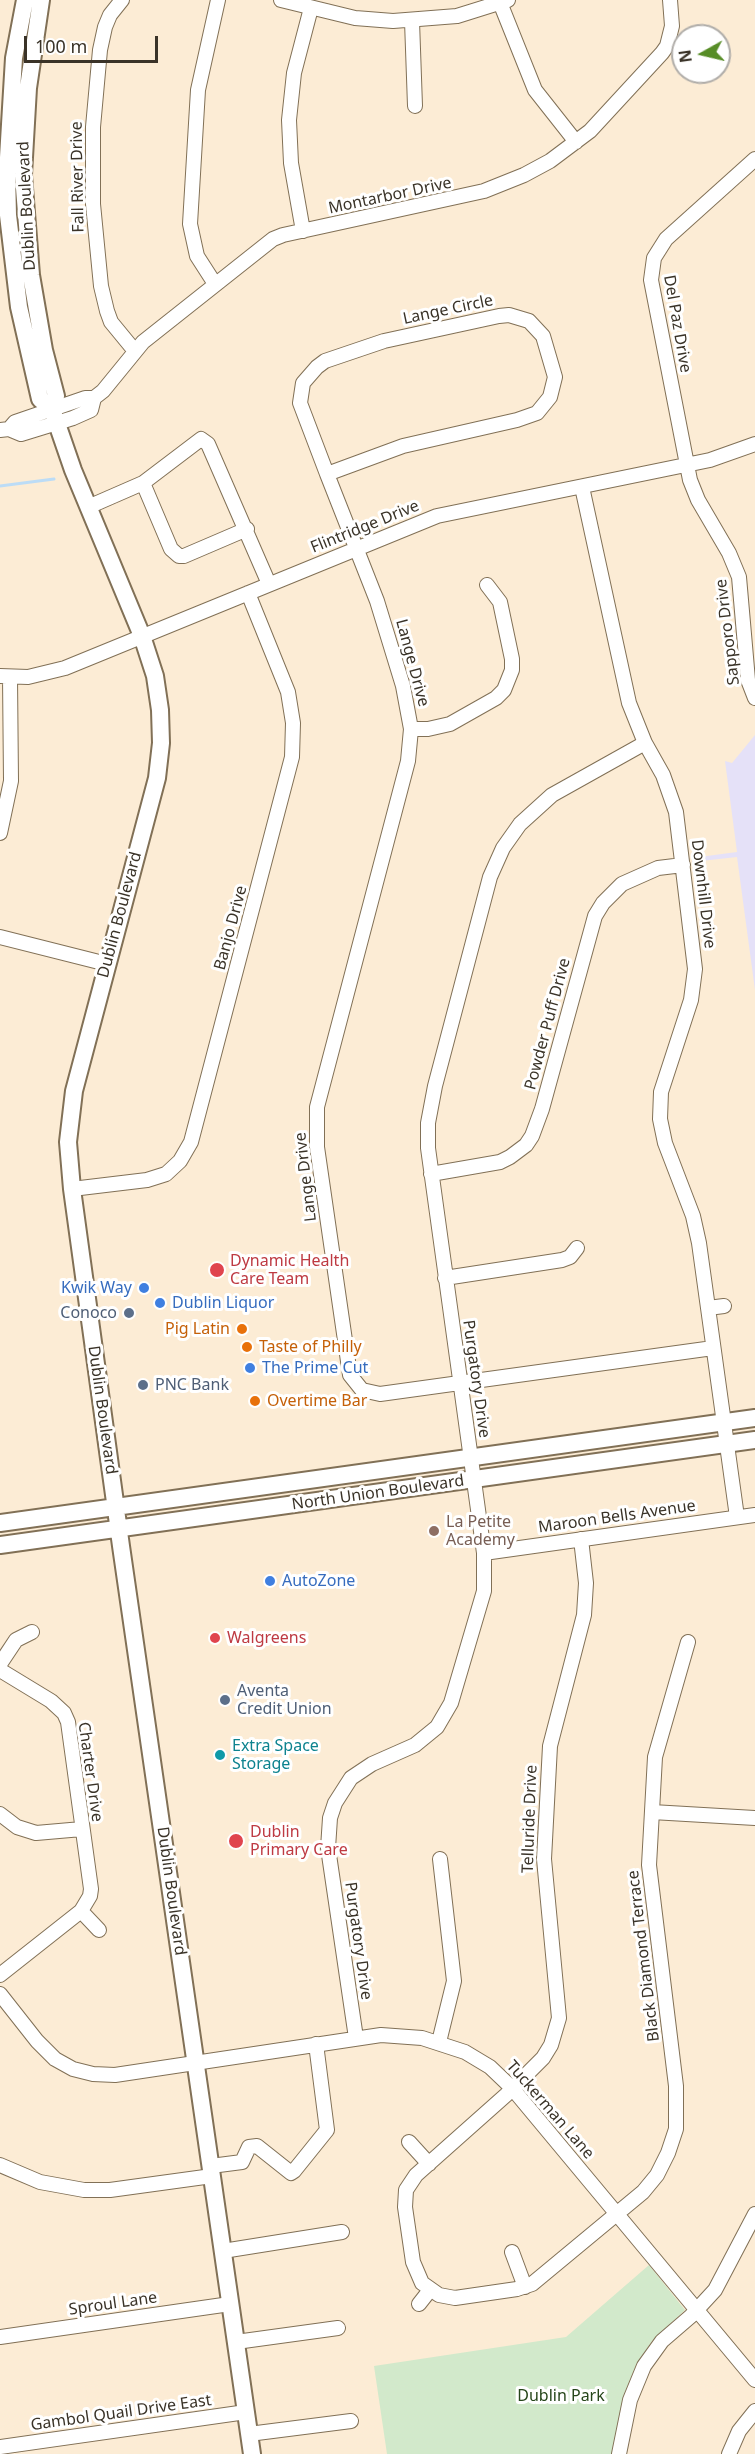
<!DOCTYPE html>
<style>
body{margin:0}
#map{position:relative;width:755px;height:2454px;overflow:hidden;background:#fcecd5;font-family:"Noto Sans",sans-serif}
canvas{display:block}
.north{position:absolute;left:671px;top:24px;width:60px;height:60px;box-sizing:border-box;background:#fff;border:2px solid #b0ada9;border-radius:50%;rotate:262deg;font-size:16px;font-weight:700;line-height:24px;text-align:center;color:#3a3328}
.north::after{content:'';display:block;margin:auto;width:21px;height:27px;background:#578d27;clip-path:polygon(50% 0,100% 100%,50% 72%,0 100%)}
.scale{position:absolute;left:24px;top:36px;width:134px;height:27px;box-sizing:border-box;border:3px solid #3a3328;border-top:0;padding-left:8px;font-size:18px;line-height:21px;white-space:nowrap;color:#3a3328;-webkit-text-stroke:4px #fff;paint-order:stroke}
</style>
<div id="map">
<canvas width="755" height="2454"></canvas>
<div class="north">N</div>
<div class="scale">100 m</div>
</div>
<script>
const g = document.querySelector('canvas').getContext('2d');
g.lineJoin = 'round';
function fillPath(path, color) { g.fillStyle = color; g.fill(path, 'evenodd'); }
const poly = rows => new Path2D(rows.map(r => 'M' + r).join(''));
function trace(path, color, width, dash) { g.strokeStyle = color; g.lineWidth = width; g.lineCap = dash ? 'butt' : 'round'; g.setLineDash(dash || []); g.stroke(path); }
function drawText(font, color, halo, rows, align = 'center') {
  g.font = font + ' "Noto Sans",sans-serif'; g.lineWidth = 6; g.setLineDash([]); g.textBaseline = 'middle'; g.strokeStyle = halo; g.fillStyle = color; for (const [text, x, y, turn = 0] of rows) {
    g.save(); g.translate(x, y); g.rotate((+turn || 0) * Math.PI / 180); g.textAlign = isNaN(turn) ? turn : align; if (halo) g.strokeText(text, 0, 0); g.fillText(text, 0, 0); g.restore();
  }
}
const education = poly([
 [755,735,755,990,737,857,692,862,692,858,737,852,725,761,732,763]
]);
const green = poly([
 [649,2265,685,2310,652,2341,636,2365,625,2392,612,2454,387,2454,374,2366,566,2337]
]);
const stream = poly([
 [0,486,54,479]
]);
const minor = poly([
 [122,0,110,15,105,27,100,50,93,127,93,204,101,286,107,311,111,322,134,350],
 [281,0,355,18,393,21,457,16,508,0],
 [499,0,535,90,576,142],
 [412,21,415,106],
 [755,159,666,239,654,258,651,280,690,480,698,500,729,553,739,577,748,680,755,698],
 [303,231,291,163,289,120,294,73,311,8],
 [215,284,197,256,190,224,198,90,218,0],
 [9,429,15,422,85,398,94,398,103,391,143,342,273,239,283,235,484,191,524,175,550,161,590,131,662,53,667,46,672,26,670,0],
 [0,430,9,429,21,434,73,418,91,410,94,398],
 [327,474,300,403,303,383,317,367,325,361,384,341,499,316,509,315,529,321,543,336,555,377,550,397,537,413,517,420,403,446,327,474,377,601,403,686,411,729,408,761,317,1107,317,1147,350,1375,362,1390,380,1394,713,1348],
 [143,483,171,549,179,556,184,556,247,529],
 [582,487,629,703,645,743,663,775,676,812,695,969,691,1000,661,1092,660,1119,665,1143,693,1216,699,1243,737,1517],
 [88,507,143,483,201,439,208,444,269,584],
 [0,676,28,677,65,668,437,516,710,460,755,444],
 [411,729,428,729,450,724,496,698,504,690,512,670,512,659,500,602,487,585],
 [0,833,11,781,10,677],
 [0,937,107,964],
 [431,1174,500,1162,510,1157,526,1145,532,1136,542,1109,595,916,603,903,622,884,658,868,683,865],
 [72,1189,147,1180,166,1174,180,1161,191,1142,292,757,293,723,288,692,248,593],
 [445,1278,562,1260,570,1257,577,1248],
 [708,1308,724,1306],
 [581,1539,586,1583,584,1615,550,1746,544,1859,559,2018,551,2045,543,2058,506,2095,416,2175,406,2190,405,2207,413,2262,422,2283,439,2295,455,2298,517,2289,532,2284,643,2192,657,2175,668,2153,676,2129,676,2086,649,1865,655,1757,688,1642],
 [484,1553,755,1515],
 [0,1664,16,1640,32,1632],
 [0,1670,51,1701,64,1713,68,1722,91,1889,90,1896,81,1911,0,1975],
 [652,1812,755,1818],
 [0,1814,17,1827,36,1833,82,1829],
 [81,1911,99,1930],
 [0,1994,37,2041,55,2059,73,2069,93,2074,115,2075,381,2035,422,2038,465,2052,490,2067,512,2088,755,2380],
 [356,2038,328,1848,330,1818,335,1803,351,1778,372,1764,415,1745,437,1727,451,1703,484,1591,484,1553,428,1148,428,1123,435,1086,490,877,503,848,520,824,552,795,645,743],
 [439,2042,454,1981,440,1859],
 [409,2142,429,2164],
 [0,2165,40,2182,84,2190,110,2190,212,2176],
 [211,2166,242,2162,249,2147,257,2146,291,2173,294,2171,327,2130,316,2044],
 [223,2251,342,2232],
 [512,2252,525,2287],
 [419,2304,430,2290],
 [0,2337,230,2304],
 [236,2342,338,2328],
 [249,2434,351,2421],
 [0,2447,246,2412],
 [619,2454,630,2400,644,2366,662,2341,691,2316,715,2290,755,2214],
 [729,2454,739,2431,755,2411]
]);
const major = poly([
 [25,0,14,58,7,174,8,215,19,307,40,399,52,409,73,470,142,636,155,676,160,710,161,743,157,778,74,1091,68,1142,72,1189,121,1546,252,2454],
 [41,0,28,88,23,175,31,275,44,350,56,396,52,409],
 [0,1523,755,1418],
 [0,1545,755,1440]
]);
const markers = [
 [217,1270,8,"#e0444e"],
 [144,1288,6,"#3f7fe0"],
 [160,1303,6,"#3f7fe0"],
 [129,1313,6,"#5c6f8a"],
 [242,1329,6,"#e8710a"],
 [247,1347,6,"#e8710a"],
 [250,1368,6,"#3f7fe0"],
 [143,1385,6,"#5c6f8a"],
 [255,1401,6,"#e8710a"],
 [434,1531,6,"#8d6e63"],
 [270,1581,6,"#3f7fe0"],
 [215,1638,6,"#e0444e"],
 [225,1700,6,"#5c6f8a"],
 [220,1755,6,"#0f9aa8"],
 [236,1841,8,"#e0444e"]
];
const streetNames = [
 ["Fall River Drive",78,177,-91],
 ["Montarbor Drive",390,196,-12],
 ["Dublin Boulevard",27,206,-93],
 ["Lange Circle",448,310,-12],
 ["Del Paz Drive",677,324,80],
 ["Flintridge Drive",365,527,-22],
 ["Sapporo Drive",728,632,-97],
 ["Lange Drive",412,663,75],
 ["Downhill Drive",703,894,83],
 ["Dublin Boulevard",120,915,-75],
 ["Banjo Drive",231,928,-75],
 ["Powder Puff Drive",548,1024,-75],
 ["Lange Drive",306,1177,-97],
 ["Purgatory Drive",476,1379,82],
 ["Dublin Boulevard",102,1410,82],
 ["North Union Boulevard",378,1493,-8],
 ["Maroon Bells Avenue",617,1517,-8],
 ["Charter Drive",90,1772,82],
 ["Telluride Drive",530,1819,-88],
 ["Dublin Boulevard",171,1891,82],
 ["Purgatory Drive",358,1941,82],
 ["Black Diamond Terrace",644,1956,-97],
 ["Tuckerman Lane",550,2110,49],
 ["Sproul Lane",113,2304,-8],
 ["Gambol Quail Drive East",121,2413,-8]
];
const healthNames = [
 ["Dynamic Health",230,1261],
 ["Care Team",230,1279],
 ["Walgreens",227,1638],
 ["Dublin",250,1832],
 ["Primary Care",250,1850]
];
const shopNames = [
 ["Kwik Way",132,1288,"right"],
 ["Dublin Liquor",172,1303],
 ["The Prime Cut",262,1368],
 ["AutoZone",282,1581]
];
const serviceNames = [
 ["Conoco",117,1313,"right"],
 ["PNC Bank",155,1385],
 ["Aventa",237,1691],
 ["Credit Union",237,1709]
];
const foodNames = [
 ["Pig Latin",230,1329,"right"],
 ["Taste of Philly",259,1347],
 ["Overtime Bar",267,1401]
];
const educationNames = [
 ["La Petite",446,1522],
 ["Academy",446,1540]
];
const cultureNames = [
 ["Extra Space",232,1746],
 ["Storage",232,1764]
];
const parkNames = [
 ["Dublin Park",561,2396]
];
fillPath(education, '#e5e1f8');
fillPath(green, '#d2e9cb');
trace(stream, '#bcdcf6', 3);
trace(minor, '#817056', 16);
trace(major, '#817056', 20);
trace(minor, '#fff', 14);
trace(major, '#fff', 16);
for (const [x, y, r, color] of markers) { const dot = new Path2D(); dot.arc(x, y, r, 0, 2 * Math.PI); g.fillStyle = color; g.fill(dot); trace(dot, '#fff', 2); }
drawText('16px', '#3a3328', '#fff', streetNames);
drawText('16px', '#be3a42', '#fff', healthNames, 'left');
drawText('16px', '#366cbe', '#fff', shopNames, 'left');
drawText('16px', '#4e5e75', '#fff', serviceNames, 'left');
drawText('16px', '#c56008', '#fff', foodNames, 'left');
drawText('16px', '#785e54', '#fff', educationNames, 'left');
drawText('16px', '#0d838f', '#fff', cultureNames, 'left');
drawText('16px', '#26461a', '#fff', parkNames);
</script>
